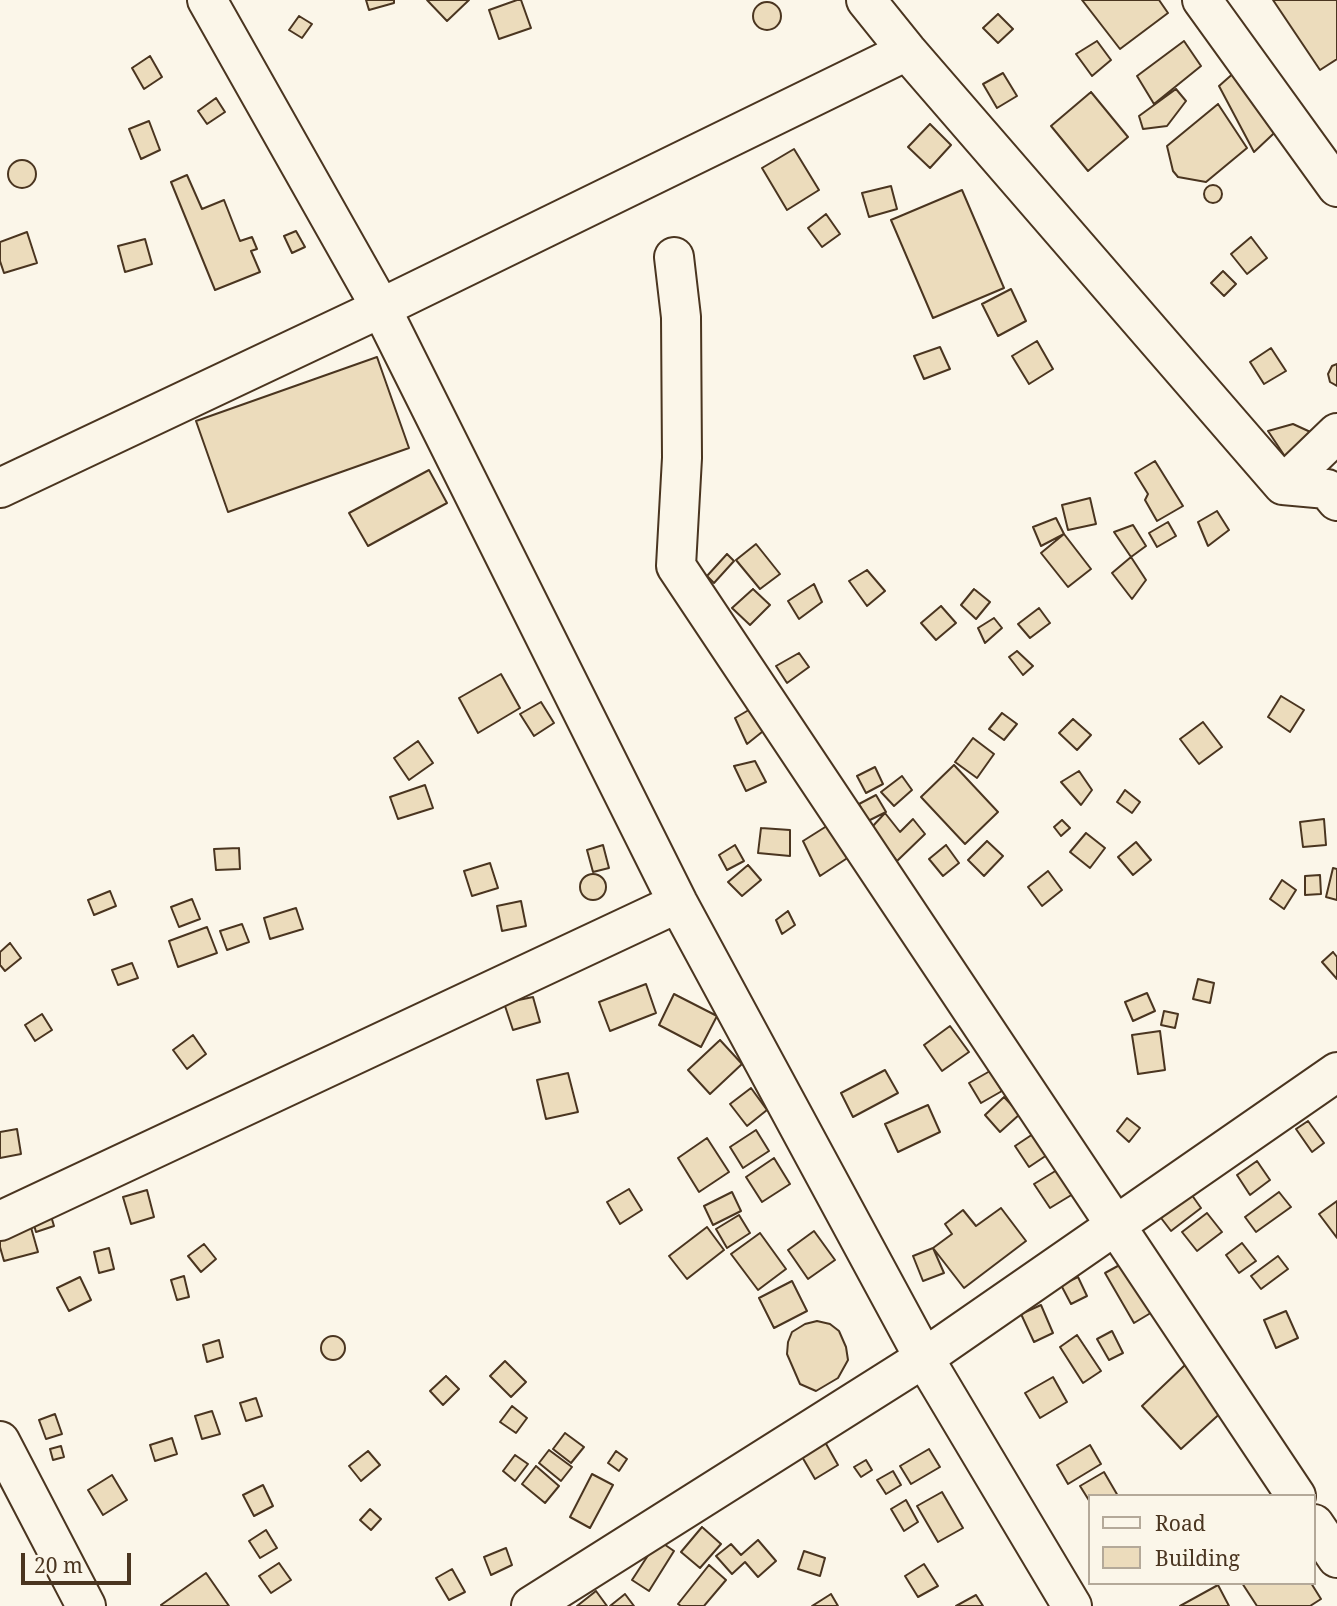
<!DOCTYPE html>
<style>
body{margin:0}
#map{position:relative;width:1337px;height:1606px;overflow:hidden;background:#fbf6e9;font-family:"Noto Serif",serif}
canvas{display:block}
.legend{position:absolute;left:1088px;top:1494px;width:228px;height:91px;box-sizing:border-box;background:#fbf6e9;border:2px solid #b4a999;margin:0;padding:9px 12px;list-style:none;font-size:21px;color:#4a3520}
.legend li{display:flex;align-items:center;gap:14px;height:35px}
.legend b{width:35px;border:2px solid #b4a999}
.scale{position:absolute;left:21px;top:1553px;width:110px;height:32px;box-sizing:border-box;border:4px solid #4a3520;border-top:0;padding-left:9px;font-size:21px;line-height:24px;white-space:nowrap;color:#4a3520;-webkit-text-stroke:5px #fbf6e9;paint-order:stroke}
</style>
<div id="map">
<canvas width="1337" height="1606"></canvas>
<ul class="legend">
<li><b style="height:9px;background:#fbf6e9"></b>Road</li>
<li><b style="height:19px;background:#ecdcbc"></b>Building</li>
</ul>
<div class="scale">20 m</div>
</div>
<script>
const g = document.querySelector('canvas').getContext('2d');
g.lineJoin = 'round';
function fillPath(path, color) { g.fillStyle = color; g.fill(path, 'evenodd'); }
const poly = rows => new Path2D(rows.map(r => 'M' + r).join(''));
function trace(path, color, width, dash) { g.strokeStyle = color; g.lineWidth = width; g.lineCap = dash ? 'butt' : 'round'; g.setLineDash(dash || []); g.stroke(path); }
const building = poly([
 [366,0,394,0,394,3,369,10,366,0],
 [427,0,469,0,447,21,427,0],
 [517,0,521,0,531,28,499,39,489,10,517,0],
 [1082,0,1159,0,1168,13,1120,49,1082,0],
 [1273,0,1337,0,1337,59,1320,70,1273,0],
 '753 16a14 14 0 1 1 28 0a14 14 0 1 1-28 0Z',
 [998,14,1013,29,998,43,983,28,998,14],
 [299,16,312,24,302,38,289,30,299,16],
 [1097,41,1111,60,1092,76,1076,54,1097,41],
 [1184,41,1201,66,1154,104,1137,76,1184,41],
 [150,56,162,77,144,89,132,68,150,56],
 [1245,63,1287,121,1254,152,1219,86,1245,63],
 [1003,73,1017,96,997,108,983,84,1003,73],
 [1176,89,1186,101,1167,126,1143,129,1139,116,1176,89],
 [1091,92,1128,137,1088,171,1051,126,1091,92],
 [216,98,225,112,207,124,198,111,216,98],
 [1218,104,1247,148,1206,182,1178,177,1173,171,1167,146,1218,104],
 [149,121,160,150,141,159,129,129,149,121],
 [930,124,951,145,930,168,908,147,930,124],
 [794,149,819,190,787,210,762,168,794,149],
 '8 174a14 14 0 1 1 28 0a14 14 0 1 1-28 0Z',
 [187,175,202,209,224,200,240,241,252,237,257,249,251,251,260,272,215,290,171,182,187,175],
 '1204 194a9 9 0 1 1 18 0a9 9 0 1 1-18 0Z',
 [891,186,897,209,869,217,862,193,891,186],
 [962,190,1004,288,933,318,891,220,962,190],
 [826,214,840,234,822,247,808,228,826,214],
 [296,231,305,247,292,253,284,236,296,231],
 [27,232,37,263,4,273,0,261,0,242,27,232],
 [1251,237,1267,258,1247,274,1231,254,1251,237],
 [145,239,152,264,125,272,118,246,145,239],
 [1223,271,1236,284,1224,296,1211,283,1223,271],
 [1011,289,1026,321,998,336,982,304,1011,289],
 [1037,341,1053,369,1029,384,1012,356,1037,341],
 [940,347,950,369,924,379,914,356,940,347],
 [1271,348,1286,371,1264,384,1250,362,1271,348],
 [377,357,409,448,228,512,196,421,377,357],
 [1337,364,1337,386,1330,382,1328,374,1332,366,1337,364],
 [1293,424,1317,435,1288,461,1268,431,1293,424],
 [1155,461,1183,506,1157,521,1145,500,1148,494,1135,473,1155,461],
 [429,470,447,503,368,546,349,513,429,470],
 [1090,498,1096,524,1068,530,1062,505,1090,498],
 [1217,511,1229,530,1208,546,1198,522,1217,511],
 [1056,518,1064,534,1041,546,1033,527,1056,518],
 [1168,522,1176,536,1157,547,1149,533,1168,522],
 [1133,525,1146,546,1131,557,1114,532,1133,525],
 [1064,534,1091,569,1068,587,1041,553,1064,534],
 [756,544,780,574,760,589,736,560,756,544],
 [727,554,734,561,714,583,707,576,727,554],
 [1131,557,1146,580,1132,599,1112,573,1131,557],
 [867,570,885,591,867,606,849,581,867,570],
 [814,584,822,602,799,619,788,601,814,584],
 [753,589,770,605,750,625,732,608,753,589],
 [974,589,990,602,976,619,961,605,974,589],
 [941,606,956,623,936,640,921,623,941,606],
 [1039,608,1050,623,1030,638,1018,624,1039,608],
 [994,618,1002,628,985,643,978,628,994,618],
 [1017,651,1033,666,1023,675,1009,657,1017,651],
 [799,653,809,667,787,683,776,666,799,653],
 [501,674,520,708,478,733,459,698,501,674],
 [1281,696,1304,710,1290,732,1268,717,1281,696],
 [541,702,554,723,534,736,520,714,541,702],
 [759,704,772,724,747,744,735,718,759,704],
 [1002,713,1017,724,1004,740,989,729,1002,713],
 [1073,719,1091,735,1077,750,1059,733,1073,719],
 [1203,722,1222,747,1199,764,1180,739,1203,722],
 [973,738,994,754,977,778,955,762,973,738],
 [418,741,433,763,409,780,394,758,418,741],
 [755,761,766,782,746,791,734,766,755,761],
 [954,765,998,812,965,844,921,797,954,765],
 [875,767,883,784,866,793,857,776,875,767],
 [1079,771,1092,790,1081,805,1061,782,1079,771],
 [902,776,912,790,894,806,881,792,902,776],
 [425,785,433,808,398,819,390,797,425,785],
 [1125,790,1140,802,1132,813,1117,802,1125,790],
 [876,795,886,812,868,821,859,804,876,795],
 [885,813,900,832,913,819,925,834,897,861,872,827,885,813],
 [1324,819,1326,845,1303,847,1300,822,1324,819],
 [1062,820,1070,828,1061,836,1054,827,1062,820],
 [830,824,849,857,820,876,803,841,830,824],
 [761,828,790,830,790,856,758,853,761,828],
 [1086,833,1105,848,1090,868,1070,852,1086,833],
 [987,841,1003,856,984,876,968,860,987,841],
 [1136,842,1151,860,1133,875,1118,857,1136,842],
 [603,845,609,868,593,872,587,850,603,845],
 [735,845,744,861,727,870,719,855,735,845],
 [946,845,959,863,943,876,929,859,946,845],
 [239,848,240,869,216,870,214,849,239,848],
 [490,863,498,888,472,896,464,871,490,863],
 [748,865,761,880,742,896,728,882,748,865],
 [1333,868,1337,869,1337,900,1326,897,1333,868],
 [1048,871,1062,890,1042,906,1028,887,1048,871],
 '580 887a13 13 0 1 1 26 0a13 13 0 1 1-26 0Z',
 [1320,875,1321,894,1305,895,1305,876,1320,875],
 [1282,880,1296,890,1284,909,1270,899,1282,880],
 [110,891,116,906,94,915,88,900,110,891],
 [192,899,200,919,179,927,171,907,192,899],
 [521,901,526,926,502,931,497,906,521,901],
 [296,908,303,929,270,939,264,918,296,908],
 [788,911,795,925,782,934,776,920,788,911],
 [242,924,249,942,227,950,220,931,242,924],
 [207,927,217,953,178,967,169,941,207,927],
 [10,943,21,958,5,971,0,965,0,952,10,943],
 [1333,952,1337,957,1337,979,1322,962,1333,952],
 [132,963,138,978,118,985,112,970,132,963],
 [1198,979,1214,983,1210,1003,1193,999,1198,979],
 [646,984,656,1013,610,1031,599,1002,646,984],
 [1147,993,1155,1011,1133,1021,1125,1002,1147,993],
 [674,994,717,1016,701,1047,659,1025,674,994],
 [533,997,540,1022,513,1030,504,1003,533,997],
 [1164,1011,1178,1014,1175,1028,1161,1025,1164,1011],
 [42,1014,52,1030,35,1041,25,1025,42,1014],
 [950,1026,969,1052,942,1071,924,1045,950,1026],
 [1160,1031,1165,1070,1138,1074,1132,1035,1160,1031],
 [193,1035,206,1054,187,1069,173,1050,193,1035],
 [720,1040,742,1064,710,1094,688,1070,720,1040],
 [885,1070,898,1093,853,1117,841,1093,885,1070],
 [990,1071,1002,1091,981,1103,969,1083,990,1071],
 [568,1073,578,1112,546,1119,537,1080,568,1073],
 [751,1088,767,1110,747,1126,730,1104,751,1088],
 [1004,1097,1020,1114,1000,1132,985,1115,1004,1097],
 [928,1105,940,1132,898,1152,885,1124,928,1105],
 [1127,1118,1140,1128,1129,1142,1117,1131,1127,1118],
 [1308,1121,1324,1143,1312,1152,1296,1129,1308,1121],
 [17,1129,21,1154,0,1158,0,1132,17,1129],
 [756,1130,769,1151,743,1168,730,1147,756,1130],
 [1039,1130,1053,1151,1029,1167,1015,1146,1039,1130],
 [707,1138,729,1172,699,1192,678,1158,707,1138],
 [774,1158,790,1184,762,1202,746,1177,774,1158],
 [1257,1161,1270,1180,1250,1195,1237,1175,1257,1161],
 [1062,1167,1078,1191,1050,1208,1034,1184,1062,1167],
 [629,1189,642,1210,620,1224,607,1202,629,1189],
 [147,1190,154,1217,131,1224,123,1197,147,1190],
 [1189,1191,1201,1208,1171,1231,1158,1214,1189,1191],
 [732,1192,741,1211,713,1225,704,1206,732,1192],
 [1279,1192,1291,1207,1256,1232,1245,1217,1279,1192],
 [1337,1201,1337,1238,1319,1214,1337,1201],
 [48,1206,54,1226,36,1232,30,1211,48,1206],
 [1001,1208,1026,1241,964,1288,933,1248,952,1234,945,1224,963,1210,976,1226,1001,1208],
 [1207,1213,1222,1232,1197,1251,1182,1232,1207,1213],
 [739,1215,750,1233,727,1248,716,1229,739,1215],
 [28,1217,38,1252,4,1261,0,1247,0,1225,28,1217],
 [707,1227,724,1250,687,1279,669,1256,707,1227],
 [814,1231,835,1260,808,1279,788,1250,814,1231],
 [760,1233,786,1269,758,1290,731,1254,760,1233],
 [1242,1243,1256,1261,1239,1273,1226,1255,1242,1243],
 [204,1244,216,1259,201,1272,188,1256,204,1244],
 [109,1248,114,1269,99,1273,94,1252,109,1248],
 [933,1248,944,1273,923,1281,913,1256,933,1248],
 [1136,1256,1164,1305,1134,1323,1105,1273,1136,1256],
 [1278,1256,1288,1269,1261,1289,1251,1276,1278,1256],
 [184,1276,189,1297,177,1300,171,1280,184,1276],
 [80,1277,91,1300,69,1311,57,1288,80,1277],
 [1078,1277,1087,1296,1071,1304,1061,1285,1078,1277],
 [792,1281,807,1311,774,1328,759,1298,792,1281],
 [1041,1305,1053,1333,1034,1342,1021,1314,1041,1305],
 [1286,1311,1298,1338,1276,1348,1264,1320,1286,1311],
 [817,1321,830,1324,839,1331,846,1347,848,1360,838,1378,816,1391,800,1384,787,1354,788,1342,792,1332,805,1324,817,1321],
 [1112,1331,1123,1353,1109,1360,1097,1339,1112,1331],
 [1077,1335,1101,1371,1083,1383,1060,1347,1077,1335],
 '321 1348a12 12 0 1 1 24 0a12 12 0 1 1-24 0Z',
 [219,1340,223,1357,207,1362,203,1345,219,1340],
 [505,1361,526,1382,511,1397,490,1376,505,1361],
 [1185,1365,1225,1409,1181,1449,1142,1406,1185,1365],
 [446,1376,459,1389,443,1405,430,1391,446,1376],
 [1053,1377,1067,1402,1040,1418,1025,1393,1053,1377],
 [256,1398,262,1416,246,1421,240,1403,256,1398],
 [512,1406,527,1418,516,1433,500,1422,512,1406],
 [212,1411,220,1434,202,1439,195,1416,212,1411],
 [55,1414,62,1434,46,1439,39,1420,55,1414],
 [565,1433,584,1447,571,1463,553,1449,565,1433],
 [172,1438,177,1454,155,1461,150,1445,172,1438],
 [825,1442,838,1465,815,1479,801,1455,825,1442],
 [1090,1445,1101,1464,1068,1484,1057,1465,1090,1445],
 [61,1446,64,1457,53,1460,50,1449,61,1446],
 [929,1449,940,1467,911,1484,900,1466,929,1449],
 [549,1450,572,1467,561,1481,539,1463,549,1450],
 [368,1451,380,1465,361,1481,349,1466,368,1451],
 [616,1451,627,1459,619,1471,608,1463,616,1451],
 [515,1455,528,1464,515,1481,503,1471,515,1455],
 [866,1460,872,1470,861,1477,854,1467,866,1460],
 [536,1466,559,1486,545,1503,522,1484,536,1466],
 [893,1471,901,1485,886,1494,877,1480,893,1471],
 [1104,1472,1118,1496,1090,1496,1090,1502,1080,1486,1104,1472],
 [592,1474,613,1485,590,1528,570,1517,592,1474],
 [112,1475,127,1500,103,1515,88,1490,112,1475],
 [263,1485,273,1506,254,1516,243,1495,263,1485],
 [942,1492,963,1528,938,1542,917,1506,942,1492],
 [906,1500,918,1522,904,1531,891,1509,906,1500],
 [370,1509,381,1519,371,1530,360,1520,370,1509],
 [702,1527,721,1544,700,1568,681,1552,702,1527],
 [266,1530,277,1548,260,1558,249,1541,266,1530],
 [658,1540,674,1551,649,1591,632,1580,658,1540],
 [758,1540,776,1561,758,1577,745,1562,732,1574,716,1556,731,1544,741,1555,758,1540],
 [506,1548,512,1565,491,1575,484,1557,506,1548],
 [804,1551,825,1558,820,1576,798,1569,804,1551],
 [279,1563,291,1580,271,1593,259,1576,279,1563],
 [924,1564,938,1586,918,1597,905,1576,924,1564],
 [709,1565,726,1580,704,1606,681,1606,678,1604,709,1565],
 [452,1569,465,1592,449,1600,436,1578,452,1569],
 [206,1573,229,1606,162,1606,161,1605,206,1573],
 [1242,1583,1311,1583,1321,1599,1310,1606,1257,1606,1242,1583],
 [1218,1585,1229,1606,1180,1606,1218,1585],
 [596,1591,607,1606,577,1606,596,1591],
 [625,1594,634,1606,610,1606,625,1594],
 [831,1594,838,1606,812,1606,831,1594],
 [976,1595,983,1606,956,1606,976,1595]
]);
const minor = poly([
 [207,0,381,308,678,903,924,1358,1072,1606],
 [866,0,907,51,1283,485,1327,489,1337,501],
 [1202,0,1337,187],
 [674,257,681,317,682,458,676,566,1296,1496],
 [1283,485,1337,433],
 [0,488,381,308,907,51],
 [0,1221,678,903],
 [0,1441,86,1606],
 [1314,1524,1337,1558],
 [531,1606,924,1358,1337,1072]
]);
fillPath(building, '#ecdcbc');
trace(building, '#4a3520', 2);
trace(minor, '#4a3520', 42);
trace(minor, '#fbf6e9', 38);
</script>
